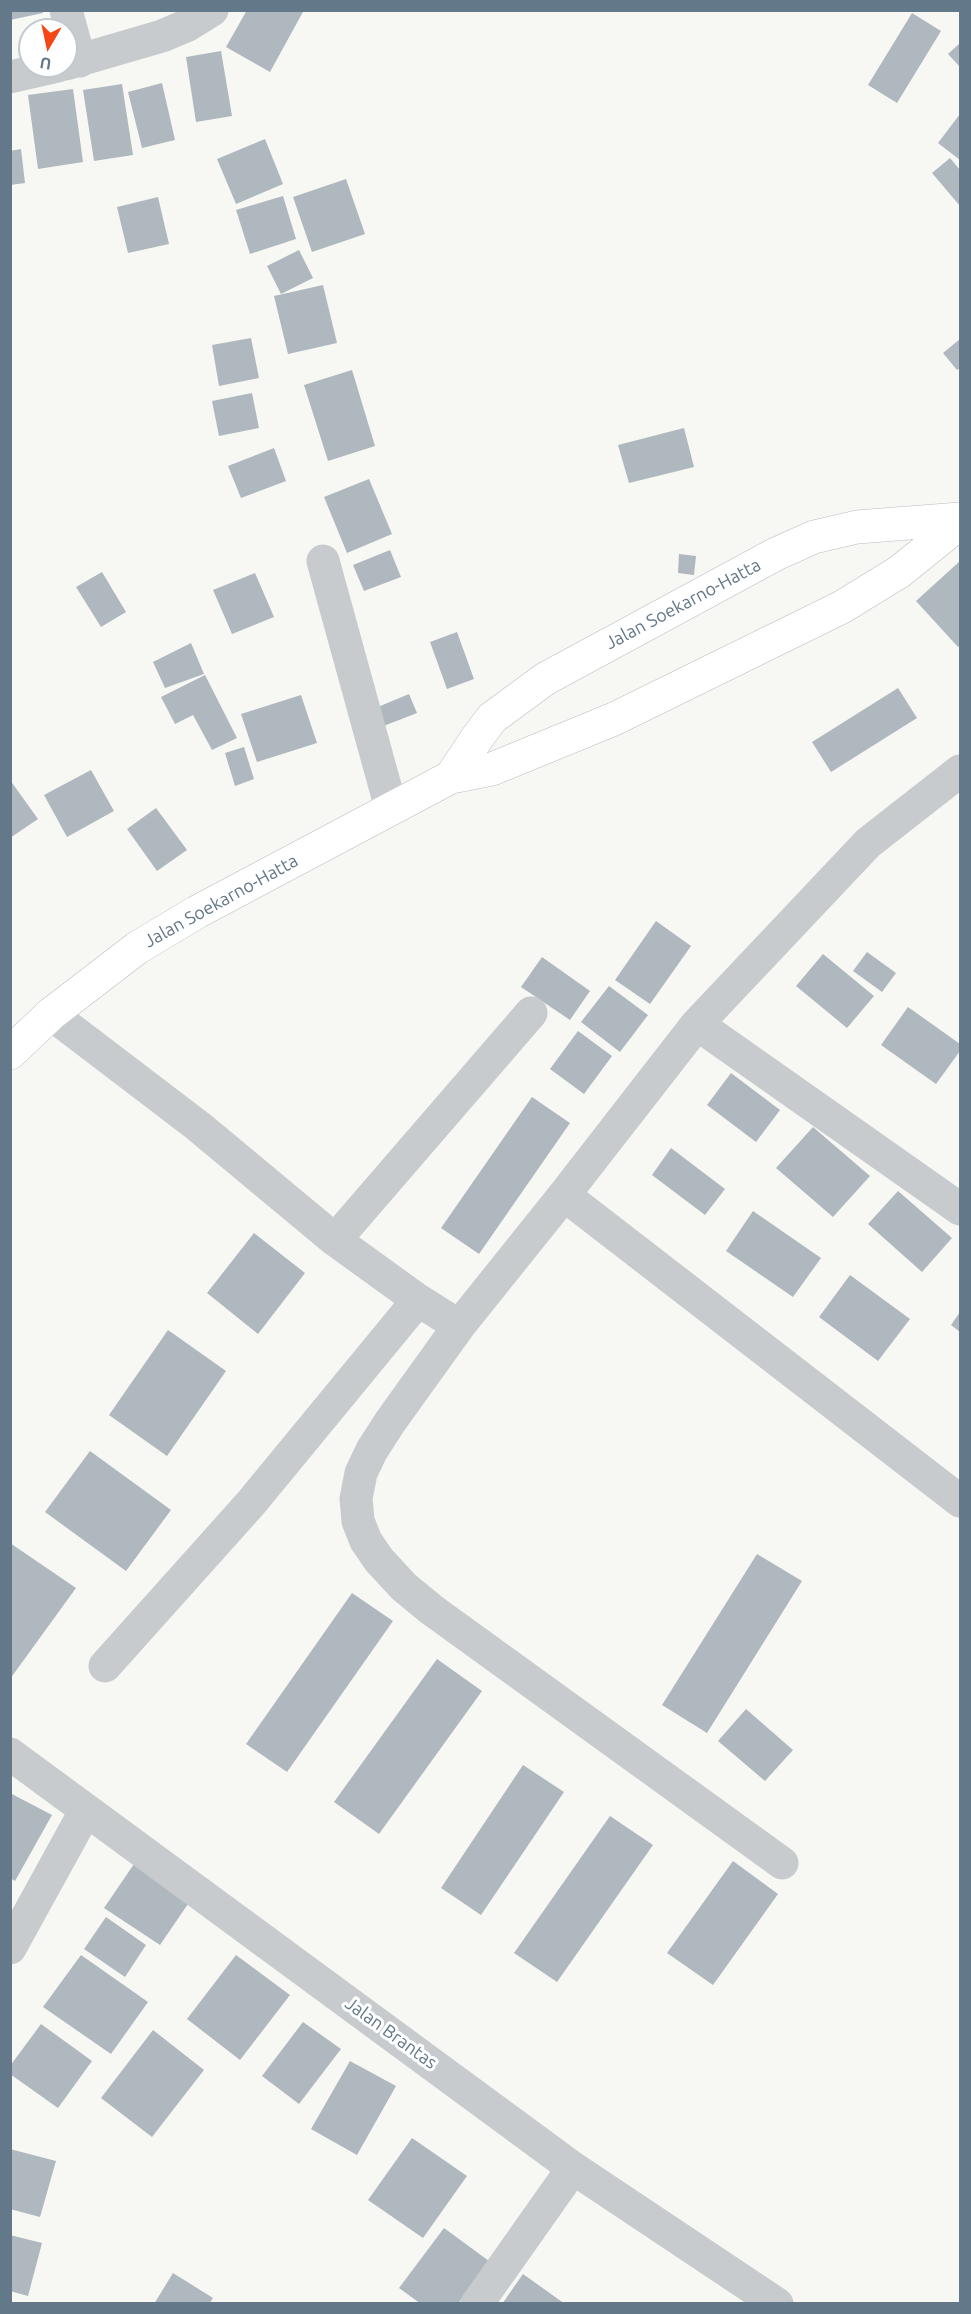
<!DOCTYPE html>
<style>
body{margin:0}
#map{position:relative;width:971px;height:2314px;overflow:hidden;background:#f7f7f4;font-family:Ubuntu,sans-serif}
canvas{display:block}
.frame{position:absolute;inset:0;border:12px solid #637888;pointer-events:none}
.north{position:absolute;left:18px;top:18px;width:60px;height:60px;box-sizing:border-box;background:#fff;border:2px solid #c1c9cf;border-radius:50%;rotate:189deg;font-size:16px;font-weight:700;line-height:24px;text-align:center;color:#637888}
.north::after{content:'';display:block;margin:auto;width:21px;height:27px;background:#f44717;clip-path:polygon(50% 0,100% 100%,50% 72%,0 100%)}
</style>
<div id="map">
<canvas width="971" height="2314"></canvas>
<div class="frame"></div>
<div class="north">U</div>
</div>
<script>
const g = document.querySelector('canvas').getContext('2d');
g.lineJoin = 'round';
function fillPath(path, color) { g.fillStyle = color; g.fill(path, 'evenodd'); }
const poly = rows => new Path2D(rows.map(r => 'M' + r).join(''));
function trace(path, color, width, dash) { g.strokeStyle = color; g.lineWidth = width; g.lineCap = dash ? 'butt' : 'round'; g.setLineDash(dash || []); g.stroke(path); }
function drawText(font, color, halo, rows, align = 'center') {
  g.font = font + ' Ubuntu,sans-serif'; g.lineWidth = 6; g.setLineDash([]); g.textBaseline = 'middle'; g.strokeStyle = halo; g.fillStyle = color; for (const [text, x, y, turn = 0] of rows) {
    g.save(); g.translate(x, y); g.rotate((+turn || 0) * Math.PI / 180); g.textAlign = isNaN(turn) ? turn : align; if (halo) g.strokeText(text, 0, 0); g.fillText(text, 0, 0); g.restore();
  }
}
const building = poly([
 [10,10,42,10,43,13,10,20],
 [247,10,304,10,270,72,226,47],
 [912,13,941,31,897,103,868,85],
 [960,43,960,67,948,54],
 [221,51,232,116,196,122,186,57],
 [162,83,175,140,142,148,128,92],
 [122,84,133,155,94,161,83,90],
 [73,89,83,162,38,169,28,95],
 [960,114,960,160,938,143],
 [265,139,283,184,236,204,217,159],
 [21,149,25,183,10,185,10,151],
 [950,158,960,170,960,206,932,173],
 [346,179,365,234,312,252,293,197],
 [283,196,296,239,250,254,236,210],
 [158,197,169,244,128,253,117,207],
 [299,250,313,278,281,294,267,266],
 [323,285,337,343,288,354,274,296],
 [251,338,259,378,219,386,212,345],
 [960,339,960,368,957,370,943,353],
 [352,370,375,446,328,461,304,385],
 [252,393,259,428,219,436,212,401],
 [684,428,694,467,629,483,618,445],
 [274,448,286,481,241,498,228,466],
 [369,479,392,534,347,553,324,497],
 [390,550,401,577,364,591,353,565],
 [679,554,696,556,694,575,678,573],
 [960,561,960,645,958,647,916,601],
 [102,572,126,612,101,627,76,587],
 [255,573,274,617,232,634,213,590],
 [457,632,474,679,447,689,430,642],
 [191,643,204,674,165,688,153,662],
 [205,675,237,738,212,750,193,715,175,724,161,697],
 [898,688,917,718,831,772,812,742],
 [409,694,417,713,381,727,373,709],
 [301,695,317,743,257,762,241,714],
 [244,747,254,779,235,786,225,753],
 [91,770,114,811,67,837,44,795],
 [10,780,38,819,10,838],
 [156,808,187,850,157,871,127,829],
 [656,921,691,946,650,1004,615,980],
 [867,952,896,973,882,992,853,971],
 [823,954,874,996,847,1028,796,986],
 [542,957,590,991,570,1020,521,987],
 [609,986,648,1015,620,1052,581,1022],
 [908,1007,960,1044,960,1051,936,1084,881,1045],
 [578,1031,612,1056,584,1094,550,1069],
 [731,1073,780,1110,756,1142,707,1105],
 [532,1097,570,1123,479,1254,441,1228],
 [813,1127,870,1176,833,1217,776,1168],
 [671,1148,725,1189,705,1215,652,1175],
 [898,1191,952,1238,922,1272,868,1224],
 [753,1211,821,1258,793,1297,726,1251],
 [254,1233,305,1273,258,1334,207,1293],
 [850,1275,910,1319,878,1361,819,1317],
 [960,1312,960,1332,951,1325],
 [168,1330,226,1371,167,1456,109,1415],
 [90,1451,171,1510,126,1571,45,1512],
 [10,1543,76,1588,10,1679],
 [757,1554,802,1581,707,1733,662,1705],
 [352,1593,393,1621,287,1772,246,1744],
 [437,1659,482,1691,379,1834,334,1802],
 [746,1709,793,1750,765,1781,718,1741],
 [523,1765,564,1792,481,1915,441,1888],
 [10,1793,52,1815,15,1881,10,1878],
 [610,1816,653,1845,557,1982,514,1953],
 [733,1861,778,1894,713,1985,667,1953],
 [134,1864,190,1901,160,1945,104,1908],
 [106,1917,146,1945,125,1977,84,1949],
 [81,1955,148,2002,111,2054,43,2007],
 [236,1955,290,1995,240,2060,187,2019],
 [303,2022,341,2049,299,2104,262,2076],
 [41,2024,92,2061,58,2108,10,2074,10,2066],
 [153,2030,204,2070,152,2137,101,2098],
 [350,2061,396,2086,357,2155,311,2129],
 [412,2138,467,2176,423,2238,368,2200],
 [10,2149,56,2161,40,2217,10,2209],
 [444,2228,489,2261,458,2304,421,2304,399,2288],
 [10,2235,42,2243,28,2296,10,2291],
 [173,2273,213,2298,209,2304,154,2304],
 [523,2274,565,2304,502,2304]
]);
const minor = poly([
 [66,10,80,61],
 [66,64,162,36,188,25,212,10],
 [10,77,58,66],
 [323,561,391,808],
 [51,1014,198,1126,335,1240,418,1300,459,1326,564,1195,697,1024,868,843,960,771],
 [697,1024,960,1209],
 [564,1195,960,1501],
 [335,1240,531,1013],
 [459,1326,390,1422,372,1450,361,1473,356,1499,357,1509,358,1521,366,1541,379,1560,404,1587,432,1610,782,1863],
 [105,1666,251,1503,418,1300],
 [10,1754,573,2168,777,2304],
 [10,1948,86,1810],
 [477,2304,573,2168]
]);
const trunk = poly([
 [451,777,477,738,492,718,545,679,776,554,814,537,857,527,960,519],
 [10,1053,51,1014,137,948,197,912,451,777,492,769,614,719,842,607,899,572,960,523]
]);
const streetNames = [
 ["Jalan Soekarno-Hatta",683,604,-28],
 ["Jalan Soekarno-Hatta",221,901,-29],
 ["Jalan Brantas",391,2033,36]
];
fillPath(building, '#afb8be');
trace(trunk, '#b9bdc0', 34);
trace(minor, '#c7cbce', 33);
trace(trunk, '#fff', 33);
drawText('18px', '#637888', '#fff', streetNames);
</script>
